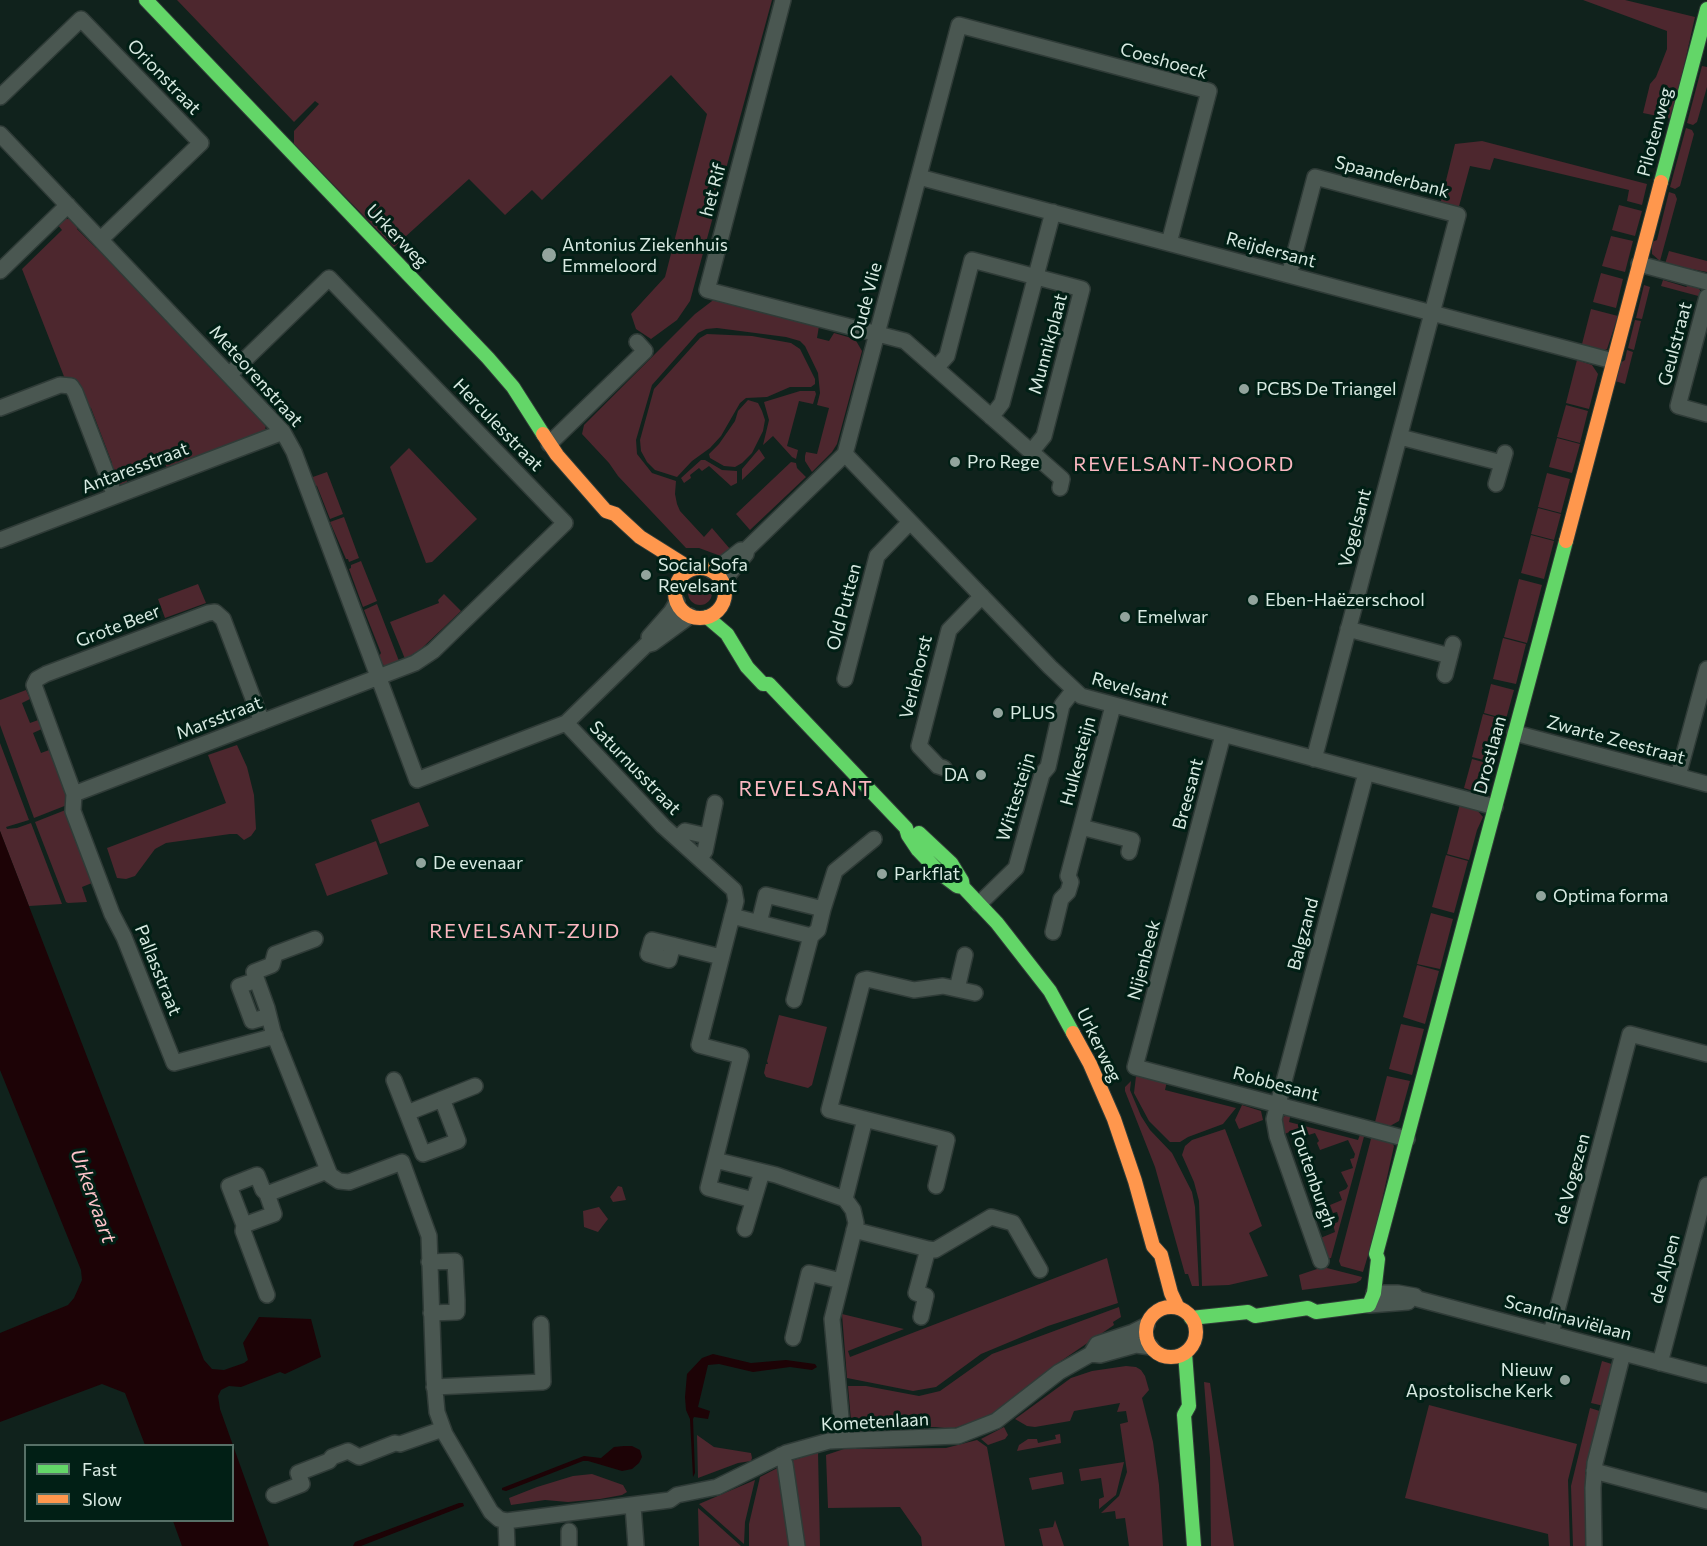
<!DOCTYPE html>
<meta charset="utf-8">
<style>
body{margin:0}
#map{position:relative;width:1707px;height:1546px;overflow:hidden;background:#10221c;font-family:Commissioner,sans-serif}
canvas{display:block}
.legend{position:absolute;left:24px;top:1444px;width:210px;height:78px;box-sizing:border-box;background:#011f15;border:2px solid #577067;margin:0;padding:8px 10px;list-style:none;font-size:18px;color:#d8eae2}
.legend li{display:flex;align-items:center;gap:12px;height:30px}
.legend b{width:30px;border:2px solid #577067}
</style>
<div id="map">
<canvas width="1707" height="1546"></canvas>
<ul class="legend">
<li><b style="height:8px;background:#63d668"></b>Fast</li>
<li><b style="height:8px;background:#ff974d"></b>Slow</li>
</ul>
</div>
<script>
const g = document.querySelector('canvas').getContext('2d');
g.lineJoin = 'round';
function fillPath(path, color) { g.fillStyle = color; g.fill(path, 'evenodd'); }
const poly = rows => new Path2D(rows.map(r => 'M' + r).join(''));
function trace(path, color, width, dash) { g.strokeStyle = color; g.lineWidth = width; g.lineCap = dash ? 'butt' : 'round'; g.setLineDash(dash || []); g.stroke(path); }
function drawText(font, color, halo, rows, align = 'center') {
  g.font = font + ' Commissioner,sans-serif'; g.lineWidth = 6; g.setLineDash([]); g.textBaseline = 'middle'; g.strokeStyle = halo; g.fillStyle = color; for (const [text, x, y, turn = 0] of rows) {
    g.save(); g.translate(x, y); g.rotate((+turn || 0) * Math.PI / 180); g.textAlign = isNaN(turn) ? turn : align; if (halo) g.strokeText(text, 0, 0); g.fillText(text, 0, 0); g.restore();
  }
}
const green = poly([
 [177,0,772,0,690,301,677,320,651,339,636,329,631,314,665,277,707,114,671,75,542,200,532,190,505,215,469,179,394,247,294,144,294,131,319,104,315,101,294,122],
 [1583,0,1625,0,1695,17,1672,119,1643,113,1650,84,1656,77,1667,49,1667,31],
 [1702,66,1707,67,1707,87,1697,122,1693,125,1687,123],
 [1686,128,1692,130,1694,134,1680,186,1675,189,1670,187],
 [1482,141,1647,184,1642,205,1627,201,1629,190,1494,158,1490,170,1470,166,1458,210,1440,205,1455,144],
 [1669,192,1675,194,1677,199,1660,261,1652,254,1652,242,1657,240],
 [1619,205,1642,211,1635,236,1612,230],
 [63,219,71,219,79,226,77,229,96,248,98,247,242,396,240,398,264,424,266,423,265,432,168,471,165,463,126,478,128,486,120,486,115,484,109,470,112,463,91,408,84,406,65,379,22,269,62,230,57,224],
 [1611,236,1633,241,1625,272,1602,266],
 [1669,251,1707,261,1707,272,1665,264],
 [1601,273,1623,279,1616,308,1593,302],
 [1663,280,1686,287,1690,284,1694,285,1700,290,1702,297,1661,286],
 [1644,285,1650,287,1642,319,1636,318],
 [716,298,819,326,817,338,829,341,834,333,855,339,862,351,837,444,832,452,812,472,805,461,805,456,806,452,817,454,829,408,817,405,820,393,818,373,805,346,800,341,786,337,717,328,706,329,698,333,652,385,636,440,637,454,652,473,676,481,675,494,677,504,680,511,704,537,712,528,730,549,722,555,718,555,699,548,686,548,618,476,609,463,582,434,584,425,695,314],
 [1591,309,1618,316,1607,349,1603,351,1581,348],
 [1635,320,1641,321,1634,350,1628,348],
 [707,334,752,336,791,343,800,349,815,379,815,384,811,387,790,387,767,397,746,398,740,403,721,436,710,448,692,461,677,477,655,470,647,462,641,451,640,440,654,389,700,338],
 [1627,350,1633,352,1625,384,1615,381,1620,363,1625,360],
 [1577,360,1592,365,1598,374,1589,409,1566,403],
 [800,391,815,391,816,394,813,404,799,401,787,446,798,450,796,459,792,457,773,436,763,445,769,420,764,402],
 [748,400,758,403,762,411,765,420,763,431,752,453,742,463,735,467,724,466,710,458,709,454,719,444,735,421,738,411],
 [1566,405,1588,411,1580,443,1557,437],
 [1557,438,1580,444,1572,473,1549,467],
 [409,448,477,519,432,562,426,563,390,467],
 [759,449,765,458,742,480,742,469],
 [701,460,705,460,722,470,737,471,737,483,731,486,709,466,702,471,699,468,690,475,691,478,684,483,681,478],
 [791,462,796,463,797,468,806,477,750,530,736,514],
 [327,472,343,514,330,519,317,486,312,484,310,478],
 [1547,473,1570,479,1561,513,1538,507],
 [1538,508,1561,514,1554,540,1531,534],
 [344,517,359,558,349,562,348,559,346,559,330,522],
 [1531,535,1554,541,1544,579,1521,573],
 [361,561,377,601,363,607,349,569,351,568,351,565],
 [1519,579,1542,585,1527,643,1504,637],
 '688 593a12 12 0 1 1 24 0a12 12 0 1 1-24 0Z',
 [198,584,206,603,165,618,158,599],
 [444,594,461,611,420,650,405,659,390,622,439,603,438,600],
 [377,604,399,661,385,667,378,658,381,653,364,610],
 [1503,638,1526,644,1516,684,1493,679],
 [1491,684,1514,690,1506,719,1484,713],
 [26,690,30,699,22,703,30,723,41,719,44,728,33,733,41,753,52,749,65,782,67,805,34,818,0,725,0,700],
 [1483,714,1506,720,1495,763,1472,757],
 [0,743,29,820,6,827,7,829,17,828,31,823,62,904,29,906,0,831],
 [237,745,247,767,254,795,256,829,251,836,244,840,237,834,230,834,166,843,155,849,135,876,126,879,117,878,107,848,226,803,208,755],
 [1472,759,1494,765,1488,788,1480,793,1464,788],
 [419,802,429,826,380,844,371,820],
 [1460,804,1476,809,1483,817,1477,830,1469,860,1447,854],
 [68,809,89,866,86,868,92,883,82,887,87,902,68,903,66,902,35,822],
 [376,841,388,874,327,896,315,864],
 [1446,855,1468,861,1454,913,1432,907],
 [1431,913,1453,919,1440,969,1417,964],
 [1417,965,1439,971,1425,1024,1403,1017],
 [779,1015,827,1027,812,1085,808,1088,766,1077,764,1073,766,1064,768,1064,767,1061],
 [1401,1024,1424,1029,1412,1075,1389,1069],
 [1146,1075,1167,1081,1165,1090,1236,1108,1223,1124,1188,1137,1180,1142,1170,1142,1149,1121,1134,1093,1136,1076,1145,1078],
 [1387,1076,1410,1081,1399,1121,1390,1126,1375,1122],
 [1131,1081,1130,1090,1141,1116,1150,1130,1172,1153,1192,1192,1195,1207,1199,1286,1192,1286,1188,1274,1185,1274,1155,1167,1125,1091,1125,1087],
 [1242,1105,1261,1111,1263,1120,1239,1129,1235,1120],
 [1291,1113,1289,1122,1358,1140,1361,1132,1365,1133,1331,1258,1325,1259,1318,1239,1335,1232,1333,1224,1338,1222,1339,1218,1337,1212,1333,1213,1330,1205,1342,1200,1339,1192,1346,1189,1348,1186,1341,1172,1353,1168,1350,1159,1354,1158,1355,1154,1348,1140,1320,1150,1317,1143,1319,1141,1315,1133,1302,1137,1297,1129,1282,1135,1281,1118],
 [1225,1129,1262,1226,1249,1233,1268,1276,1229,1285,1202,1286,1199,1201,1194,1182,1182,1155,1185,1146,1192,1140],
 [1372,1135,1392,1143,1394,1146,1375,1232,1363,1272,1341,1266,1339,1261],
 [618,1186,622,1187,626,1200,613,1202,610,1197],
 [599,1207,608,1219,598,1232,584,1227,583,1211],
 [1107,1258,1118,1303,1048,1326,981,1354,936,1387,913,1391,847,1378,842,1314,904,1329,848,1351,850,1357],
 [1323,1267,1362,1277,1361,1280,1356,1283,1302,1290,1299,1275],
 [1119,1307,1121,1317,1113,1322,1114,1325,1061,1361,992,1415,952,1429,936,1427,867,1427,867,1432,860,1432,860,1428,855,1426,851,1421,848,1386,866,1386,919,1396,940,1391,992,1354],
 [1602,1361,1615,1365,1604,1406,1591,1403],
 [1126,1366,1136,1367,1141,1370,1145,1376,1149,1390,1142,1398,1153,1442,1159,1485,1163,1546,1129,1546,1125,1518,1116,1519,1115,1511,1101,1513,1119,1496,1127,1472,1120,1424,1128,1422,1126,1411,1117,1412,1120,1403,1074,1411,1070,1421,1035,1427,1027,1426,1015,1419,1071,1378,1092,1371],
 [1204,1382,1210,1383,1234,1546,1211,1546,1210,1458],
 [1429,1405,1577,1444,1568,1480,1570,1546,1549,1546,1548,1534,1405,1498],
 [1590,1408,1603,1412,1585,1474,1586,1546,1573,1546,1571,1486],
 [1004,1427,1008,1435,1005,1439,988,1445,981,1439],
 [1060,1434,1061,1443,1017,1451,1019,1445,1028,1439,1037,1439,1038,1443,1056,1439,1055,1435],
 [697,1435,714,1447,751,1453,752,1458,751,1461,738,1463,698,1478],
 [977,1440,987,1447,1005,1546,922,1546,921,1537,900,1507,828,1508,826,1455,844,1449,946,1448],
 [818,1452,820,1546,749,1546,749,1524,760,1477,791,1461],
 [1124,1462,1116,1495,1099,1509,1099,1499,1104,1497,1101,1478,1081,1481,1079,1469],
 [1062,1472,1064,1484,1032,1490,1029,1478],
 [592,1474,623,1485,627,1492,622,1495,600,1499,568,1502,545,1500,511,1505,509,1498,537,1487,573,1476],
 [755,1480,745,1522,744,1544,699,1504],
 [698,1508,712,1520,741,1546,699,1546],
 [1055,1520,1064,1546,1043,1546,1039,1529,1053,1527]
]);
const water = poly([
 [0,831,204,1360,212,1369,224,1370,244,1363,248,1360,243,1343,259,1317,311,1319,321,1357,285,1374,280,1372,241,1387,229,1386,221,1390,218,1396,220,1409,269,1546,182,1546,173,1521,232,1520,232,1446,145,1445,125,1393,102,1384,0,1422,0,1333,68,1305,74,1298,82,1280,81,1270,0,1070],
 [713,1354,751,1363,786,1360,815,1364,817,1367,812,1370,790,1367,753,1372,719,1364,708,1365,698,1407,710,1411,708,1419,694,1417,693,1419,695,1473,693,1477,690,1419,686,1410,685,1397,687,1374,702,1358],
 [624,1446,632,1446,640,1450,642,1457,639,1463,632,1469,622,1471,588,1461,583,1461,506,1491,502,1490,502,1488,584,1456,601,1458,614,1447],
 [459,1503,463,1503,464,1506,361,1546,353,1546,355,1542]
]);
const street = poly([
 [783,0,707,290,905,341,1062,479,1060,488],
 [0,97,81,19,201,143,101,239],
 [0,134,283,432,294,452,417,780,566,723,646,645,653,643,690,616],
 [919,177,1613,361],
 [1639,264,1707,282],
 [0,271,68,205],
 [1289,275,1315,177,1458,215,1314,759],
 [1707,297,1678,406,1707,414],
 [936,368,947,356,972,260,1082,289,1044,436,1031,452],
 [0,408,60,385,71,386,75,392,115,496],
 [991,417,1002,403,1053,212],
 [1400,437,1502,463],
 [549,444,645,351,637,342],
 [845,454,1050,667,1081,696,1495,807],
 [1496,484,1505,453],
 [0,540,283,432],
 [711,570,719,567,741,550],
 [724,586,729,574,746,554,747,549,845,454,959,25,1209,91,1169,243],
 [1348,629,1450,656],
 [649,637,671,612,677,602],
 [1445,675,1453,644],
 [845,679,877,556,910,522],
 [262,722,223,619,215,612,208,613,46,674,37,679,34,685,74,794,73,811,112,914,124,937,174,1063,275,1036],
 [566,723,663,826,734,890,736,901,699,1045,741,1056,708,1188,753,1200],
 [1515,733,1707,784],
 [1223,735,1135,1067,1407,1139],
 [944,768,938,766,919,746,949,630,982,596],
 [1678,776,1707,669],
 [74,794,415,663,433,651,565,523,329,278,230,374],
 [1081,827,1132,840,1129,852],
 [678,838,685,831,707,836],
 [700,858,705,851,715,803],
 [979,904,1016,868,1042,774,1048,767,1062,705,1073,691],
 [823,909,835,871,874,839],
 [732,916,811,936],
 [759,923,766,895,823,909,818,930,811,936,794,1000],
 [1053,932,1061,899,1068,892,1071,882,1068,876,1113,706],
 [315,939,275,954,272,965,254,972,267,1008,273,1032,330,1175,339,1181,349,1182,402,1162,429,1236,434,1379,437,1412,445,1434,491,1512,499,1519,506,1521,670,1500,677,1495,717,1487,786,1453,829,1441,958,1436,996,1421,1059,1372,1091,1354,1097,1344,1133,1332,1147,1325],
 [673,945,669,960,648,954,652,940,721,957],
 [257,980,239,986,252,1021,269,1016],
 [957,989,965,955],
 [394,1080,423,1154,458,1141,442,1099],
 [407,1113,475,1086],
 [715,1160,776,1175,845,1199,853,1210,856,1223,832,1319,843,1439],
 [936,1186,947,1140,829,1110,863,980,867,979,914,990,943,986,975,993],
 [267,1194,327,1171],
 [845,1199,865,1119],
 [244,1225,274,1214,267,1194,263,1190,257,1175,229,1186,244,1225,243,1231,267,1295],
 [745,1229,762,1172],
 [854,1230,928,1249],
 [1321,1261,1277,1136,1274,1119,1366,773],
 [429,1262,455,1261,457,1300,457,1312,431,1313],
 [1374,1293,1398,1293,1415,1296,1418,1299,1707,1375],
 [1369,1305,1408,1302],
 [921,1317,926,1296,916,1293,928,1249,935,1250,991,1217,1013,1223,1040,1270],
 [1551,1333,1630,1034,1707,1054],
 [793,1338,809,1273,841,1281],
 [1091,1354,1100,1355,1136,1345,1151,1347],
 [1660,1363,1707,1185],
 [434,1387,543,1382,541,1324],
 [781,1455,785,1464,797,1546],
 [1594,1471,1707,1501],
 [274,1495,302,1484,298,1473,329,1461,332,1457,348,1451,359,1457,395,1443,400,1444,443,1429],
 [633,1506,636,1546],
 [506,1521,507,1546],
 [569,1531,569,1546],
 [1594,1546,1593,1488,1595,1463,1623,1353]
]);
const fast = poly([
 [146,0,488,358,513,387,543,434],
 [1661,182,1707,9],
 [707,617,727,634,747,667,763,684,769,684,906,828,908,835,918,850,941,874,957,886,963,887,997,923,1050,991,1073,1033],
 [919,833,951,863,962,881,963,887],
 [1369,1305,1374,1293,1378,1259,1376,1254,1566,541],
 [1191,1318,1248,1312,1255,1316,1308,1308,1316,1312,1369,1305],
 [1185,1353,1189,1406,1184,1415,1194,1546]
]);
const slow = poly([
 [543,434,557,455,606,511,615,514,640,537,691,569],
 [1566,541,1661,182],
 '675 593a25 25 0 1 1 50 0a25 25 0 1 1-50 0Z',
 [1073,1033,1090,1064,1114,1119,1135,1181,1153,1246,1161,1255,1171,1293,1178,1308],
 '1146 1332a25 25 0 1 1 50 0a25 25 0 1 1-50 0Z'
]);
const markers = [
 [549,255,8,"#92a49d"],
 [1244,389,6,"#92a49d"],
 [955,462,6,"#92a49d"],
 [646,575,6,"#92a49d"],
 [1253,600,6,"#92a49d"],
 [1125,617,6,"#92a49d"],
 [998,713,6,"#92a49d"],
 [981,775,6,"#92a49d"],
 [421,863,6,"#92a49d"],
 [882,874,6,"#92a49d"],
 [1541,896,6,"#92a49d"],
 [1565,1380,6,"#92a49d"]
];
const streetNames = [
 ["Coeshoeck",1164,61,16],
 ["Orionstraat",164,77,46],
 ["Pilotenweg",1655,132,-75],
 ["Spaanderbank",1392,177,15],
 ["het Rif",713,190,-75],
 ["Urkerweg",397,236,46],
 ["Reijdersant",1271,250,15],
 ["Oude Vlie",866,301,-75],
 ["Munnikplaat",1048,344,-75],
 ["Geulstraat",1675,344,-75],
 ["Meteorenstraat",256,376,48],
 ["Herculesstraat",498,425,46],
 ["Antaresstraat",135,468,-21],
 ["Vogelsant",1355,528,-75],
 ["Old Putten",844,607,-75],
 ["Grote Beer",118,626,-21],
 ["Verlehorst",916,677,-76],
 ["Revelsant",1130,689,16],
 ["Marsstraat",219,718,-21],
 ["Zwarte Zeestraat",1616,740,15],
 ["Drostlaan",1490,755,-75],
 ["Hulkesteijn",1078,761,-75],
 ["Saturnusstraat",635,768,46],
 ["Breesant",1188,794,-75],
 ["Wittesteijn",1016,797,-73],
 ["Balgzand",1303,934,-75],
 ["Nijenbeek",1144,960,-75],
 ["Pallasstraat",158,970,68],
 ["Urkerweg",1099,1045,64],
 ["Robbesant",1276,1084,15],
 ["Toutenburgh",1313,1177,71],
 ["de Vogezen",1572,1179,-75],
 ["de Alpen",1665,1269,-75],
 ["Scandinaviëlaan",1568,1318,15],
 ["Kometenlaan",875,1422,-3]
];
const poiNames = [
 ["Antonius Ziekenhuis",562,245],
 ["Emmeloord",562,266],
 ["PCBS De Triangel",1256,389],
 ["Pro Rege",967,462],
 ["Social Sofa",658,565],
 ["Revelsant",658,586],
 ["Eben-Haëzerschool",1265,600],
 ["Emelwar",1137,617],
 ["PLUS",1010,713],
 ["DA",969,775,"right"],
 ["De evenaar",433,863],
 ["Parkflat",894,874],
 ["Optima forma",1553,896],
 ["Nieuw",1553,1370,"right"],
 ["Apostolische Kerk",1553,1391,"right"]
];
const neighbourhoodNames = [
 ["REVELSANT-NOORD",1184,464],
 ["REVELSANT-ZUID",525,931]
];
const waterNames = [
 ["Urkervaart",93,1196,70]
];
const quarterNames = [
 ["REVELSANT",806,789]
];
fillPath(green, '#4d272e');
fillPath(water, '#1d0306');
trace(street, '#2f3b37', 18);
trace(fast, '#2f3b37', 16);
trace(slow, '#2f3b37', 16);
trace(street, '#4a5751', 15);
trace(fast, '#63d668', 14);
trace(slow, '#ff974d', 14);
for (const [x, y, r, color] of markers) { const dot = new Path2D(); dot.arc(x, y, r, 0, 2 * Math.PI); g.fillStyle = color; g.fill(dot); trace(dot, '#011f15', 2); }
drawText('18px', '#d8eae2', '#011f15', streetNames);
drawText('18px', '#d8eae2', '#011f15', poiNames, 'left');
g.letterSpacing = '1.5px';
drawText('20px', '#fbb7c0', '#011f15', neighbourhoodNames);
g.letterSpacing = '0px';
drawText('italic 20px', '#fdc2c9', '#011f15', waterNames);
g.letterSpacing = '1.5px';
drawText('21px', '#fbb7c0', '#011f15', quarterNames);
g.letterSpacing = '0px';
</script>
